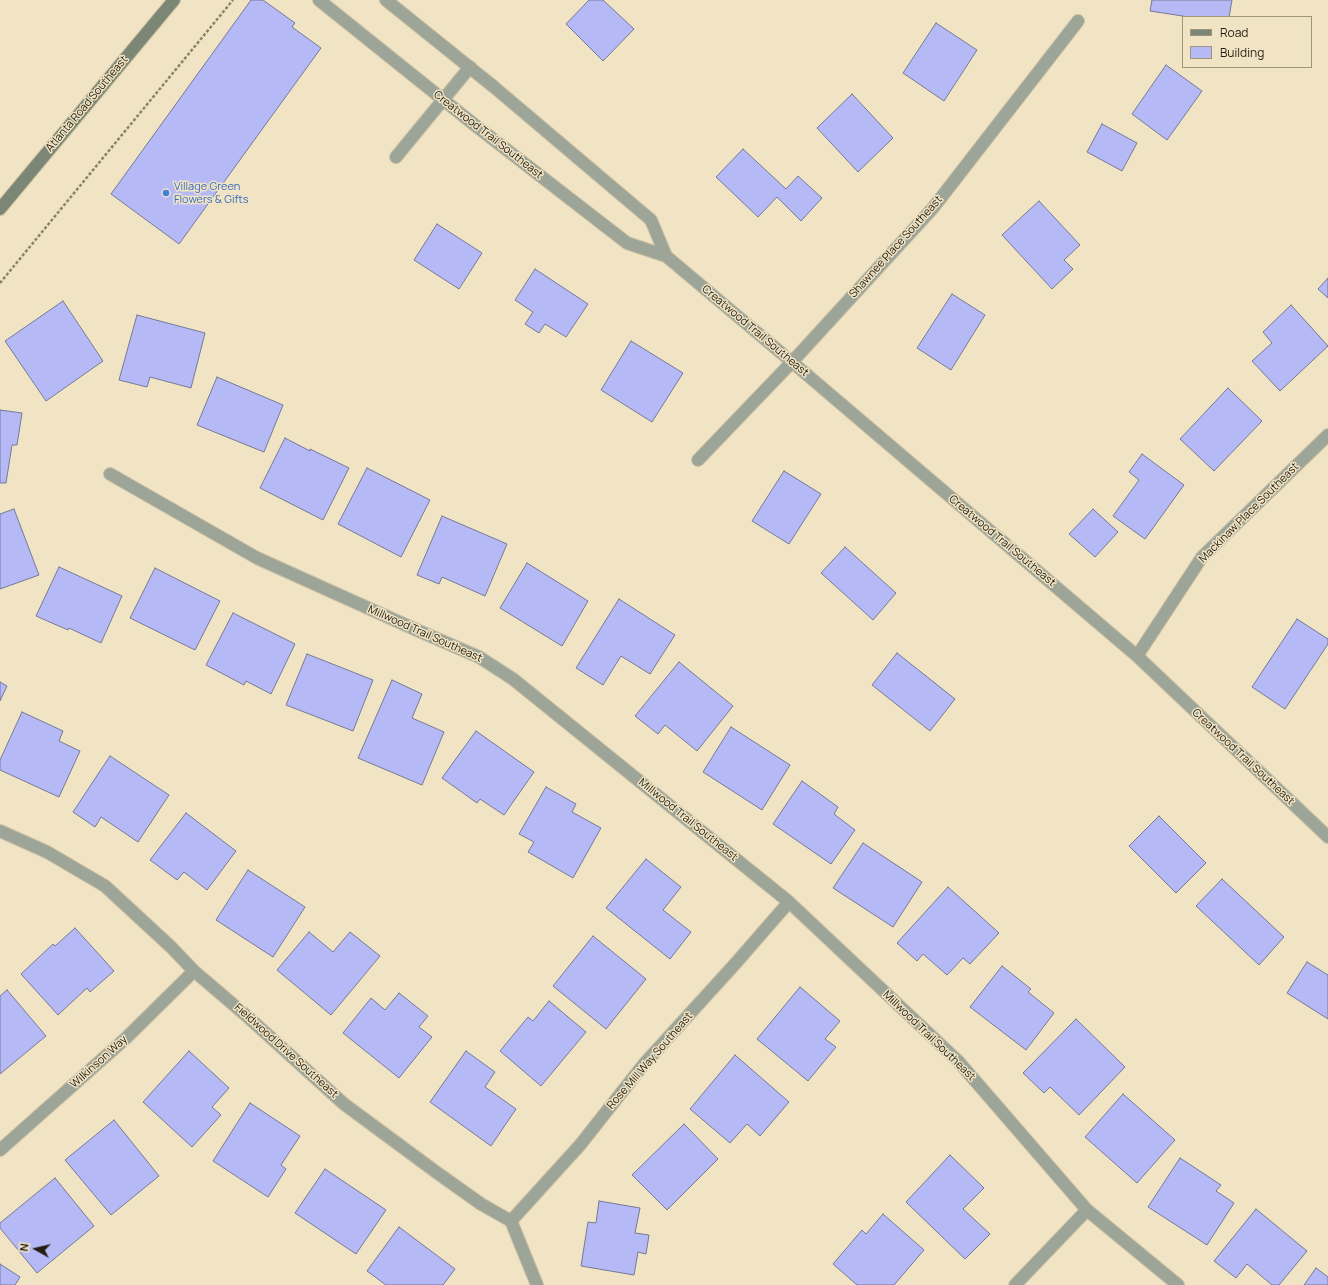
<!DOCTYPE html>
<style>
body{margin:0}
#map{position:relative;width:1328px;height:1285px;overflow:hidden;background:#f1e4c4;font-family:Manrope,sans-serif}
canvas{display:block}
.legend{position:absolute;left:1182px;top:16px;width:130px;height:52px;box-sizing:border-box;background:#f1e4c4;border:1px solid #9f957d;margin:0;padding:5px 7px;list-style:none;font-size:12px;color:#231e12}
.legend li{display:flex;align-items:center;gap:8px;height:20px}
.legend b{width:20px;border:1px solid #9f957d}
.north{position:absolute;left:16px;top:1229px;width:40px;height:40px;-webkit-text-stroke:3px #f1e4c4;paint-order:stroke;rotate:278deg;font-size:11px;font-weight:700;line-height:16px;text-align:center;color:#231e12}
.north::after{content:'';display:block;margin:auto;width:14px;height:18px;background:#231e12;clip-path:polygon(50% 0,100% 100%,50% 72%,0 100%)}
</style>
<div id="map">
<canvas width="1328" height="1285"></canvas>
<ul class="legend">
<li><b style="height:5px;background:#7b8674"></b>Road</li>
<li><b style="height:11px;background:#b5baf7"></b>Building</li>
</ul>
<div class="north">N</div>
</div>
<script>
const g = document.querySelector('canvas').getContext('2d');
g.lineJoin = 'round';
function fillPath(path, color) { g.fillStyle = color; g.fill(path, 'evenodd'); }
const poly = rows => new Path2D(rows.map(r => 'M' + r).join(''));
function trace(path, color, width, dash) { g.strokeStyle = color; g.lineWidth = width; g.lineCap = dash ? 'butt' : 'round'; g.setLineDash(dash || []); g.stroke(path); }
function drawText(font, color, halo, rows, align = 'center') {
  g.font = font + ' Manrope,sans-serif'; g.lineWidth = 3; g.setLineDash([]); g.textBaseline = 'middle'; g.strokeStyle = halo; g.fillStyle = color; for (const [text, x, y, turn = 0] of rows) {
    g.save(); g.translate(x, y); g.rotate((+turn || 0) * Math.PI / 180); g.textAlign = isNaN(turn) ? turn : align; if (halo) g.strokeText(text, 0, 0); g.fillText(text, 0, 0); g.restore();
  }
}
const building = poly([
 [251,0,263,0,295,23,292,27,321,48,179,244,111,194,251,0],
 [589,0,603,0,634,29,603,61,566,24,589,0],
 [1152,0,1232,0,1229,17,1189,17,1150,11,1152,0],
 [936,23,977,50,944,101,903,73,936,23],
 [1166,65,1202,91,1167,140,1132,114,1166,65],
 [852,94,893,138,858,172,817,128,852,94],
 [1102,124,1137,143,1122,171,1087,152,1102,124],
 [743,149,786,189,798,176,822,198,801,221,777,197,758,217,716,177,743,149],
 [1039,201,1080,245,1064,260,1073,269,1052,289,1002,235,1039,201],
 [437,224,482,253,459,289,414,260,437,224],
 [535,269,588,304,566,337,545,324,539,333,525,324,533,312,515,300,535,269],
 [1328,278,1328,298,1318,289,1328,278],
 [952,294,985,315,951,370,917,348,952,294],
 [63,301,103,361,46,401,5,341,63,301],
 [1291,305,1328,346,1280,391,1252,361,1272,343,1263,332,1291,305],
 [137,315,205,333,191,388,150,377,147,387,119,380,137,315],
 [631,341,683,373,652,422,601,390,631,341],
 [217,377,283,405,264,452,197,425,217,377],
 [1228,388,1262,421,1214,471,1180,439,1228,388],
 [0,410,22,413,17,445,12,445,6,483,0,483,0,410],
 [285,438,310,451,310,449,349,468,323,520,260,488,285,438],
 [1142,454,1184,485,1145,539,1113,516,1139,480,1129,472,1142,454],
 [367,468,430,500,401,557,338,524,367,468],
 [784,471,821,494,789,544,752,521,784,471],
 [14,509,39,575,0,589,0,514,14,509],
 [1093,509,1118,532,1095,557,1069,534,1093,509],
 [442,516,507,544,485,596,442,577,439,584,417,575,442,516],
 [845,547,896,593,873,620,821,573,845,547],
 [527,563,588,601,562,646,500,608,527,563],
 [59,567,122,596,101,643,69,628,68,630,36,616,59,567],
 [155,568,220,601,195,650,130,618,155,568],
 [619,599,675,635,650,674,621,656,603,685,576,668,619,599],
 [233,613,295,644,271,694,246,681,244,685,206,665,233,613],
 [1297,619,1328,639,1328,644,1285,709,1252,687,1297,619],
 [897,653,955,699,930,731,872,685,897,653],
 [307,654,373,680,353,731,286,705,307,654],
 [679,662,733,706,697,751,665,725,658,734,635,716,679,662],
 [392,680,422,694,412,718,444,732,422,785,358,758,392,680],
 [0,682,7,686,0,701,0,682],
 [22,712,63,731,59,741,80,751,59,797,0,770,0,760,22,712],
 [731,727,790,765,762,810,703,772,731,727],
 [476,731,534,772,504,815,480,799,477,803,442,778,476,731],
 [110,756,169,795,138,842,101,817,95,827,73,812,110,756],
 [802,781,838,807,834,814,855,830,831,864,773,824,802,781],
 [546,787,576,804,572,812,601,828,573,878,528,852,534,842,519,834,546,787],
 [186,813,236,851,207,890,184,872,177,880,150,860,186,813],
 [1159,816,1206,863,1176,893,1129,846,1159,816],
 [863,843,922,882,893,927,833,888,863,843],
 [646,859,681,887,663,910,691,932,670,959,606,908,646,859],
 [248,870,305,907,273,957,216,920,248,870],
 [1222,879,1284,937,1259,965,1196,906,1222,879],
 [948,887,999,933,970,964,963,958,947,975,923,954,917,961,897,943,948,887],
 [75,928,114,971,90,992,87,988,58,1015,21,974,53,944,55,946,75,928],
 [309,932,333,952,350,932,380,956,331,1015,277,970,309,932],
 [593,936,646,979,606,1029,553,986,593,936],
 [1307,962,1328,975,1328,1019,1287,993,1307,962],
 [1002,966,1031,989,1028,992,1054,1013,1026,1050,970,1007,1002,966],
 [800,987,840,1021,825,1039,836,1047,808,1081,757,1039,800,987],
 [7,990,46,1036,0,1074,0,996,7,990],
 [399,993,428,1016,419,1027,432,1037,399,1078,343,1033,371,998,385,1010,399,993],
 [549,1001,586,1032,541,1086,500,1051,528,1017,533,1021,549,1001],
 [1076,1019,1125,1067,1079,1115,1050,1087,1044,1093,1023,1073,1076,1019],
 [189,1051,229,1088,212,1107,221,1115,192,1147,143,1102,189,1051],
 [466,1051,495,1072,485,1087,516,1109,491,1146,430,1102,466,1051],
 [735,1055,789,1102,760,1136,747,1124,730,1143,690,1109,735,1055],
 [1123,1094,1175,1140,1137,1183,1085,1137,1123,1094],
 [250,1103,300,1136,281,1165,286,1169,268,1197,213,1161,250,1103],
 [114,1120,159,1176,111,1215,65,1160,114,1120],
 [684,1124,718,1159,667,1210,632,1175,684,1124],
 [950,1155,984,1188,963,1209,990,1234,965,1259,906,1202,950,1155],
 [1180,1158,1221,1185,1216,1191,1234,1203,1207,1245,1148,1207,1180,1158],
 [325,1169,386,1210,356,1254,295,1213,325,1169],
 [55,1178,94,1226,37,1273,0,1228,0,1223,55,1178],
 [599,1201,640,1208,635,1233,649,1235,646,1254,638,1252,634,1275,581,1266,588,1222,596,1223,599,1201],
 [1256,1209,1307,1251,1279,1285,1272,1285,1247,1264,1236,1278,1214,1261,1256,1209],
 [883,1214,924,1250,894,1285,857,1285,833,1264,862,1230,866,1234,883,1214],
 [399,1227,455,1269,443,1285,386,1285,367,1271,399,1227],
 [0,1264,20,1277,15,1285,0,1285,0,1264],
 [1316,1268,1328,1277,1328,1285,1304,1285,1316,1268]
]);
const path = poly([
 [0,283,233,0]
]);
const service = poly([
 [396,157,470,67]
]);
const minor = poly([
 [319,0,476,126,627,243,666,256,792,362,1137,656,1328,837],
 [386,0,494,87,651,220,666,256],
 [698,460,792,362,933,208,1078,21],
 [110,474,257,558,419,631,479,657,513,679,789,902,958,1061,1087,1210,1178,1285],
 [1137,656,1202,557,1328,435],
 [0,831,47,852,105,886,171,947,194,971,249,1018,344,1104,436,1172,481,1204,511,1221,537,1285],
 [0,1150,125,1039,194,971],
 [511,1221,580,1145,644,1064,735,964,789,902],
 [1015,1285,1087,1210]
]);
const secondary = poly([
 [0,209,174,0]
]);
const markers = [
 [166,193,4,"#3f7fe0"]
];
const streetNames = [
 ["Atlanta Road Southeast",87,104,-50],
 ["Creatwood Trail Southeast",488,135,38],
 ["Shawnee Place Southeast",896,247,-48],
 ["Creatwood Trail Southeast",755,331,40],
 ["Mackinaw Place Southeast",1249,513,-45],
 ["Creatwood Trail Southeast",1002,541,40],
 ["Millwood Trail Southeast",425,634,24],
 ["Creatwood Trail Southeast",1243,757,43],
 ["Millwood Trail Southeast",688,820,39],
 ["Millwood Trail Southeast",929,1036,44],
 ["Fieldwood Drive Southeast",286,1051,42],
 ["Rose Mill Way Southeast",650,1061,-49],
 ["Wilkinson Way",99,1062,-42]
];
const shopNames = [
 ["Village Green",174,187],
 ["Flowers & Gifts",174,200]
];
fillPath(building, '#b5baf7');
trace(building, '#757895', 1);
trace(service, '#ccc0a4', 14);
trace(minor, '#ccc0a4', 14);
trace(secondary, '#ccc0a4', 14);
trace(path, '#8c826c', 2.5, [3, 2]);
trace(service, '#9da599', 12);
trace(minor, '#9da599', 12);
trace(secondary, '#7b8674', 12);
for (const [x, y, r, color] of markers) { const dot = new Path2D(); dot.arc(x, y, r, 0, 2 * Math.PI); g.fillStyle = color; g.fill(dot); trace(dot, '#f1e4c4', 1.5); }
drawText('11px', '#231e12', '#f1e4c4', streetNames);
drawText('11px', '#366cbe', '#f1e4c4', shopNames, 'left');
</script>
